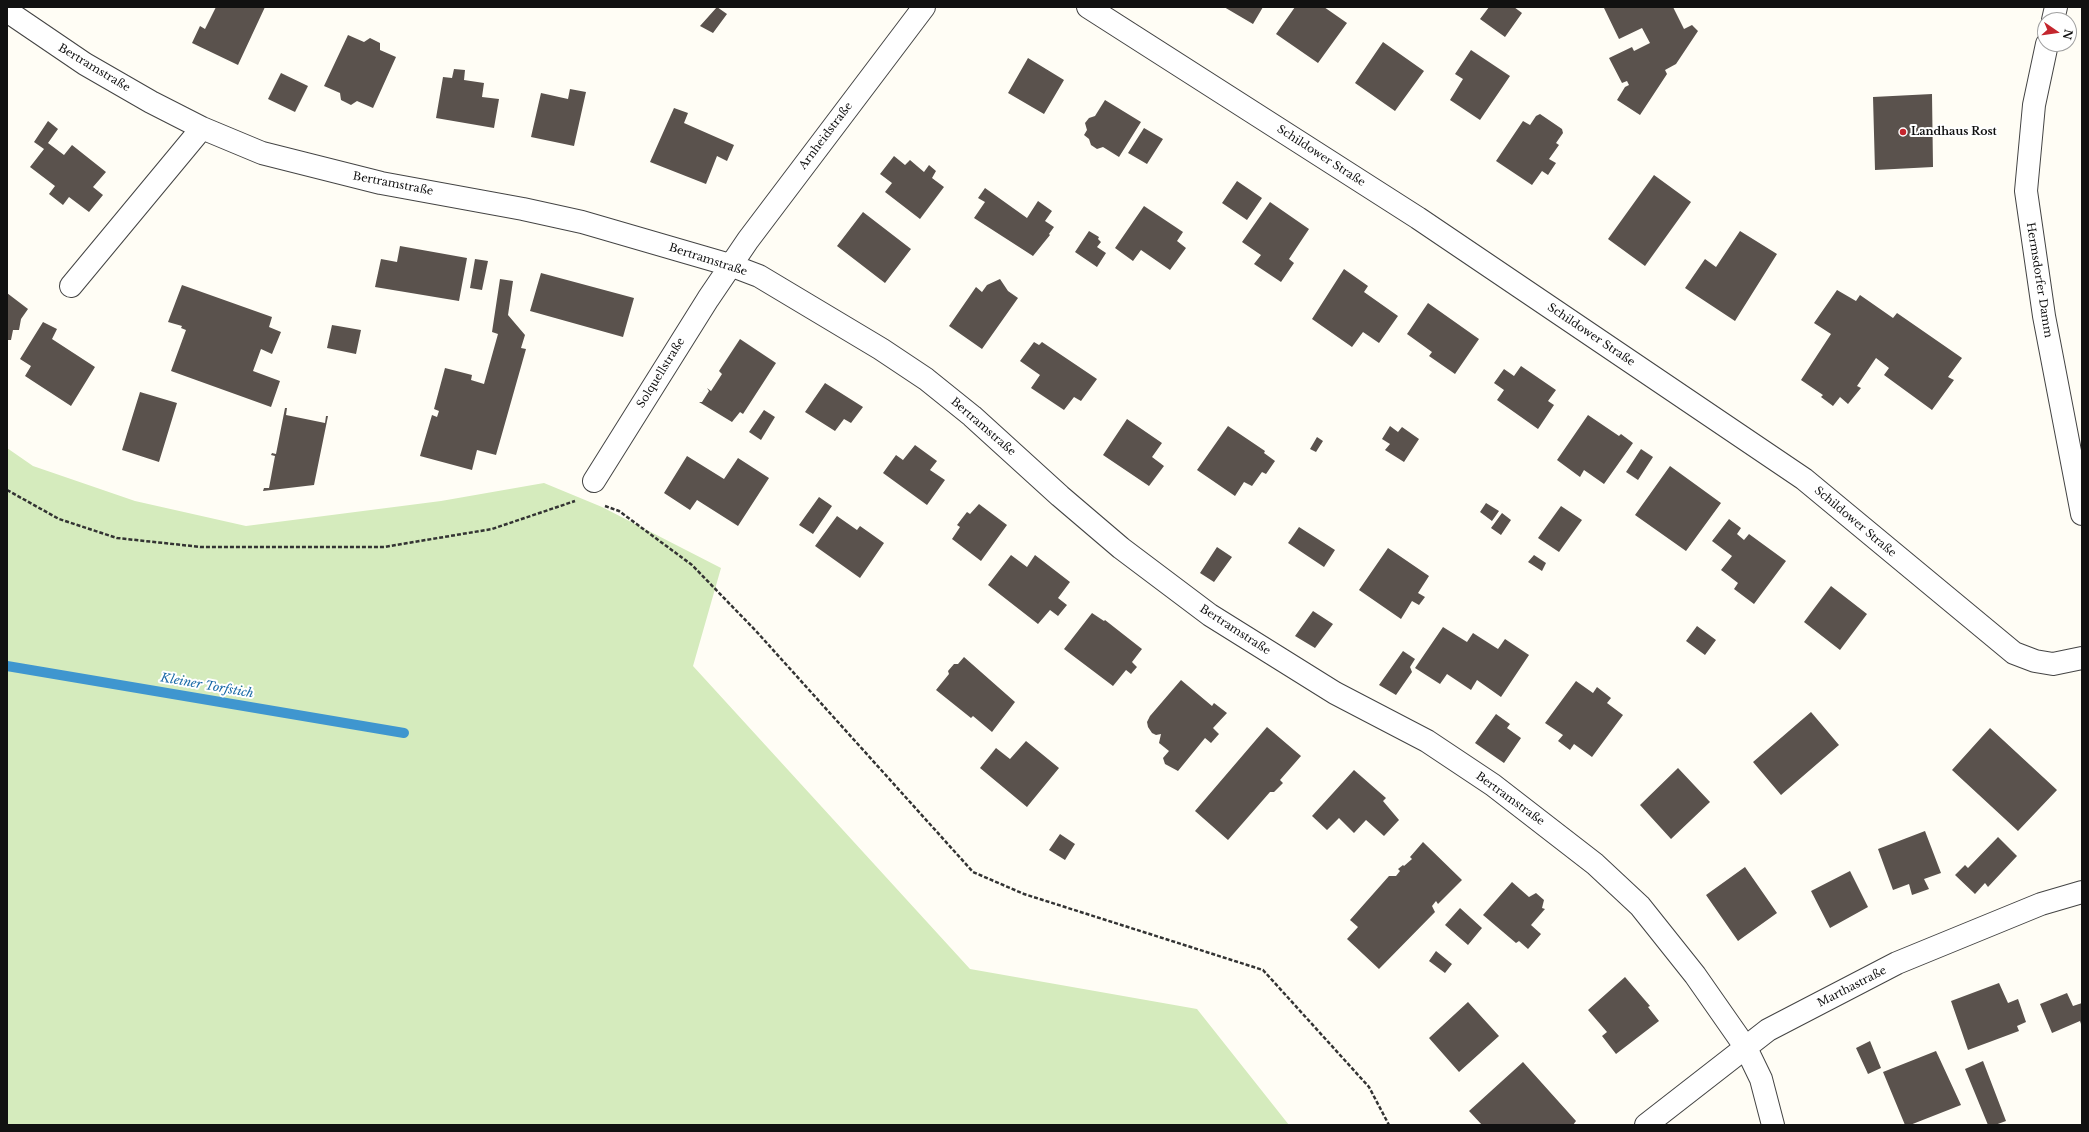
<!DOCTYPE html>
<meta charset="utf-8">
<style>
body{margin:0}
#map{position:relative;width:2089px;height:1132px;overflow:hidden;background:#fffdf5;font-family:"Libre Baskerville",serif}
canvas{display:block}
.frame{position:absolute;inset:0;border:8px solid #111;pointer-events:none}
.north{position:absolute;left:2037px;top:12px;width:40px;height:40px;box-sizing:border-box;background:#fff;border:1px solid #a0a0a0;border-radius:50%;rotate:103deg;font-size:11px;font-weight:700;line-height:16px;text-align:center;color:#111}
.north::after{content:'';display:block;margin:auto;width:14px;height:18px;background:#c4262e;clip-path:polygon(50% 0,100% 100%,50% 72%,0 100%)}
</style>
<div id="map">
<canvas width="2089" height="1132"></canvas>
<div class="frame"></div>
<div class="north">N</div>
</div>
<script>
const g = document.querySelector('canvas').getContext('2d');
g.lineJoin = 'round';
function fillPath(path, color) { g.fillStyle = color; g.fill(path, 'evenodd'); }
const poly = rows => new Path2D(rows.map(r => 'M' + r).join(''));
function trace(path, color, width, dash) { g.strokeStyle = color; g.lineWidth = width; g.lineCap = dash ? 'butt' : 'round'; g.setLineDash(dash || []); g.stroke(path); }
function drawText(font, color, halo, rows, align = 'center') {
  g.font = font + ' "Libre Baskerville",serif'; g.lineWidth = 4; g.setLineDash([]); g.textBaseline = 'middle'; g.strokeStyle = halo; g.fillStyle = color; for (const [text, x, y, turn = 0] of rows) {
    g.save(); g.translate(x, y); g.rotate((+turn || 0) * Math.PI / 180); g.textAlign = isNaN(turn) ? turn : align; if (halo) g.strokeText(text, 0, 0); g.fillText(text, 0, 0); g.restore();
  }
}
const green = poly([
 [7,448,33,466,135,501,246,526,441,501,544,483,602,507,721,568,693,666,970,969,1197,1009,1289,1125,7,1125]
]);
const stream = poly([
 [7,666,404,733]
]);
const building = poly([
 [216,7,265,7,238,65,192,43,200,26,205,29],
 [717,7,727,14,713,33,700,26],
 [1224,7,1263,7,1253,24],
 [1295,7,1324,7,1347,23,1318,63,1276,34],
 [1514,7,1522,13,1505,37,1480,19,1489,7],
 [1607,7,1673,7,1684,29,1692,25,1698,31,1676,64,1665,70,1667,74,1640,115,1617,100,1625,87,1629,85,1627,81,1622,83,1609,58,1632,47,1634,51,1650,43,1642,28,1619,39,1604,8],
 [348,35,364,42,370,38,380,43,380,50,396,57,373,108,357,101,351,105,341,100,340,93,324,86],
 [1383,42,1424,71,1395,111,1355,83],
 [1471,50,1510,76,1480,120,1450,100,1463,79,1455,74],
 [1028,58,1064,80,1044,114,1008,93],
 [454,69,465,70,464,80,484,83,482,97,499,99,494,128,436,118,443,77,452,78],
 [281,73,308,86,295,112,268,99],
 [570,89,586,92,574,146,531,137,541,93,568,99],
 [1932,94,1933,167,1875,170,1873,97],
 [1105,100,1141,122,1119,157,1103,147,1097,149,1091,145,1089,139,1084,135,1087,130,1085,123,1089,118,1095,116],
 [674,108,688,113,684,123,734,145,727,161,717,156,706,184,650,162],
 [1540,114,1562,129,1563,133,1556,143,1559,145,1549,159,1556,163,1548,175,1542,171,1532,185,1496,161,1523,121,1530,125,1536,116],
 [48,121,58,129,48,143,64,155,72,145,106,172,93,187,103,195,89,212,69,197,63,205,49,194,55,186,30,167,44,149,34,142],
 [1144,128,1163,139,1147,164,1128,153],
 [894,156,905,165,910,160,924,172,929,165,936,171,932,178,944,187,920,219,885,192,892,183,880,174],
 [1654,175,1691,202,1645,266,1608,239],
 [1237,181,1262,198,1247,220,1222,203],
 [985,188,1027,218,1038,201,1052,211,1045,221,1054,227,1049,234,1050,235,1033,256,974,218,985,202,978,198],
 [1270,202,1309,229,1289,259,1294,263,1281,282,1254,264,1261,255,1242,242],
 [1144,206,1183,232,1177,241,1186,248,1170,270,1141,250,1133,261,1115,248],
 [863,212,911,249,885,283,837,246],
 [1089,231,1099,237,1098,239,1101,242,1097,247,1106,253,1097,267,1075,252],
 [1740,231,1777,254,1735,321,1685,288,1705,259,1716,267],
 [400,246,467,258,459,301,375,287,381,259,397,262],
 [475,259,488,261,482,290,470,288],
 [1344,269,1368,286,1364,292,1398,316,1379,343,1363,332,1352,347,1312,319],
 [541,273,634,298,623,337,530,311],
 [500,279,513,281,508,315,525,335,521,348,526,349,496,455,477,450,472,470,420,456,432,415,437,417,439,411,434,409,445,368,472,375,471,380,484,384,498,334,492,332],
 [1000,279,1008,291,1018,298,982,349,949,326,976,287,982,292,987,285],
 [182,285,272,317,269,327,281,332,272,354,261,349,253,371,280,381,271,407,171,371,186,330,181,328,182,326,168,322],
 [1837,290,1856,301,1860,295,1893,318,1897,313,1962,358,1948,377,1954,380,1932,410,1884,375,1889,368,1876,358,1857,386,1861,388,1848,404,1840,397,1833,406,1821,397,1823,395,1801,380,1831,334,1814,323],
 [7,293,28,309,21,319,19,330,13,330,11,340,7,340],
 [1428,303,1479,339,1455,374,1429,356,1432,352,1407,334],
 [43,322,57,329,52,339,95,367,71,406,25,376,31,366,20,359],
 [332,325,361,330,356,354,327,348],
 [740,339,776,363,743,414,740,412,732,422,699,402,702,402,709,391,707,388,711,391,722,374,719,371],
 [1034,342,1039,345,1042,342,1097,379,1081,401,1074,397,1064,410,1031,388,1040,375,1020,361],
 [1521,366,1556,390,1548,401,1554,405,1538,429,1497,400,1504,390,1494,383,1504,369,1514,376],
 [825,383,863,407,851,423,844,419,835,431,805,412],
 [140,392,177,403,159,462,122,450],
 [285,408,287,408,286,415,325,423,326,416,328,416,314,485,263,491,264,488,269,488,275,456,271,455,272,453,276,454],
 [764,410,775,417,761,440,749,432],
 [1588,415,1619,436,1621,434,1633,443,1604,484,1584,470,1580,477,1557,460],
 [1127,419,1162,443,1152,457,1164,466,1149,486,1103,455],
 [1228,426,1265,451,1264,453,1275,461,1266,474,1262,472,1252,486,1244,482,1235,496,1197,470],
 [1390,426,1398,432,1402,427,1419,439,1404,462,1385,450,1390,444,1382,439],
 [1317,437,1323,441,1316,452,1310,449],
 [915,445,937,461,930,470,945,480,927,505,883,473,896,455,903,460],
 [1641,449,1653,457,1638,480,1626,472],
 [687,456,724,479,738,458,769,478,738,526,697,500,690,510,664,493],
 [1670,466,1721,503,1686,551,1635,515],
 [819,497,832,506,813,534,799,525],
 [1486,503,1499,511,1492,521,1480,512],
 [979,504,1007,525,981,561,952,539,960,527,957,525,967,512,970,514],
 [1561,506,1582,520,1559,552,1538,538],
 [1502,513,1511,520,1501,535,1491,528],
 [837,516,857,530,860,526,884,543,860,578,815,546],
 [1729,519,1741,528,1737,534,1744,540,1749,534,1786,561,1754,604,1734,589,1738,583,1721,570,1732,556,1712,541],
 [1299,527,1335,550,1324,567,1288,543],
 [1217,547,1232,557,1214,582,1200,573],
 [1388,548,1429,576,1418,593,1425,597,1419,605,1412,601,1401,619,1359,590],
 [1011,555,1027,567,1035,555,1070,582,1058,598,1067,605,1058,616,1050,610,1038,624,988,585],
 [1534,555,1546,563,1542,571,1528,562],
 [1831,586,1867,614,1840,650,1804,622],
 [1313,611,1333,624,1315,648,1295,636],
 [1092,613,1104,621,1105,620,1142,649,1132,662,1137,667,1131,674,1126,670,1113,686,1064,649],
 [1697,626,1716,640,1705,655,1686,641],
 [1443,627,1467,642,1473,633,1498,649,1505,639,1529,655,1501,697,1477,680,1471,690,1447,674,1440,684,1415,668],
 [1403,651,1415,659,1410,667,1412,672,1396,695,1379,685],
 [964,657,1015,702,992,732,973,716,971,718,936,690,949,674,948,671,954,664,958,664],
 [1181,680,1212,706,1214,703,1227,713,1213,728,1219,734,1211,743,1205,738,1178,771,1165,764,1163,758,1169,751,1159,743,1161,734,1156,735,1152,733,1148,727,1147,722,1150,716],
 [1576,681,1593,693,1597,687,1611,698,1607,703,1623,715,1592,757,1574,744,1570,750,1558,741,1563,735,1545,723],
 [1811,712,1839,745,1781,795,1753,762],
 [1496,714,1510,724,1507,728,1521,738,1504,763,1475,743],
 [1267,727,1301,756,1280,780,1283,783,1274,792,1270,792,1228,840,1195,811],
 [1990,728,2057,790,2018,831,1952,770],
 [1026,741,1059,768,1027,807,980,768,996,748,1010,759],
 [1678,768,1710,802,1671,839,1640,805],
 [1354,770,1386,798,1383,801,1399,820,1384,836,1366,820,1354,833,1339,818,1327,830,1312,816],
 [1925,831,1941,873,1924,879,1929,889,1912,895,1909,884,1893,890,1878,849],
 [1060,834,1075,844,1065,860,1049,850],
 [1998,837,2017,856,1988,887,1985,883,1975,894,1955,875,1965,865,1968,868],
 [1423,842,1462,880,1438,904,1436,901,1432,906,1435,912,1379,969,1347,939,1358,927,1350,920,1389,876,1396,876,1400,871,1398,869,1403,865,1404,866,1412,859,1410,857],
 [1745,867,1777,913,1738,941,1706,895],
 [1850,871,1868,907,1830,928,1811,891],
 [1512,882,1529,897,1536,893,1544,900,1542,908,1545,909,1531,925,1541,934,1528,949,1519,941,1516,943,1483,915],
 [1460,908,1482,928,1468,945,1445,925],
 [1436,951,1452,964,1445,973,1429,961],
 [1625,977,1650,1006,1648,1007,1659,1021,1616,1054,1602,1036,1607,1032,1588,1010],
 [1999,983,2008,1003,2018,999,2026,1022,2017,1026,2019,1031,1968,1050,1951,1001],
 [2067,993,2073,1006,2082,1003,2082,1027,2080,1021,2052,1033,2040,1004],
 [1468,1002,1499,1036,1459,1072,1429,1038],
 [1870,1041,1881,1068,1868,1074,1856,1048],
 [1936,1051,1961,1105,1910,1125,1905,1125,1883,1072],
 [1983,1061,2006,1121,1995,1125,1988,1125,1965,1069],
 [1523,1062,1576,1121,1573,1125,1482,1125,1469,1111]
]);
const path = poly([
 [7,490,59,519,117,538,201,547,384,547,492,529,575,501],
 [605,506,619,511,692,565,756,631,973,872,1024,894,1263,970,1369,1087,1389,1125]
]);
const minor = poly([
 [1088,7,1418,218,1804,479,2014,653,2035,661,2053,664,2082,658],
 [7,11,85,64,151,102,202,128,262,153,381,183,523,209,582,222,730,265,759,276,881,349,926,379,972,416,1060,496,1121,548,1210,615,1335,693,1427,741,1493,785,1595,864,1640,906,1695,975,1746,1048,1761,1079,1773,1125],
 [2053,20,2056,7],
 [2047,44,2034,105,2026,191,2044,316,2082,514],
 [71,286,202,128],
 [594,481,708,299,748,240,924,7],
 [1646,1125,1768,1030,1897,963,2041,904,2082,892]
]);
const markers = [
 [1903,132,4,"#c4262e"]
];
const streetNames = [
 ["Bertramstraße",94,68,31],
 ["Arnheidstraße",826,136,-53],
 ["Schildower Straße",1321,156,33],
 ["Bertramstraße",393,184,11],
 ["Bertramstraße",708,260,18],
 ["Hermsdorfer Damm",2039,280,81],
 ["Schildower Straße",1591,335,34],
 ["Solquellstraße",661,373,-58],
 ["Bertramstraße",983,427,41],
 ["Schildower Straße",1855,522,40],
 ["Bertramstraße",1235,630,33],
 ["Bertramstraße",1510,799,36],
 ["Marthastraße",1852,987,-27]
];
const poiNames = [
 ["Landhaus Rost",1911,132]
];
const waterNames = [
 ["Kleiner Torfstich",207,686,10]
];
fillPath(green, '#d5ebbd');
trace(stream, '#3f96cf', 10);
fillPath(building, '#5a524d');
trace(minor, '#444', 24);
trace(path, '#333', 2.5, [4, 2]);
trace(minor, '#fff', 22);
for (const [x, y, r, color] of markers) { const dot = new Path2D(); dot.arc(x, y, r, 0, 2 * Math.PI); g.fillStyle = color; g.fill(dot); trace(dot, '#fff', 1.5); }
drawText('11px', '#111', '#fff', streetNames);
drawText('bold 11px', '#111', '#fff', poiNames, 'left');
drawText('italic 12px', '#1768a6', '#fff', waterNames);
</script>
